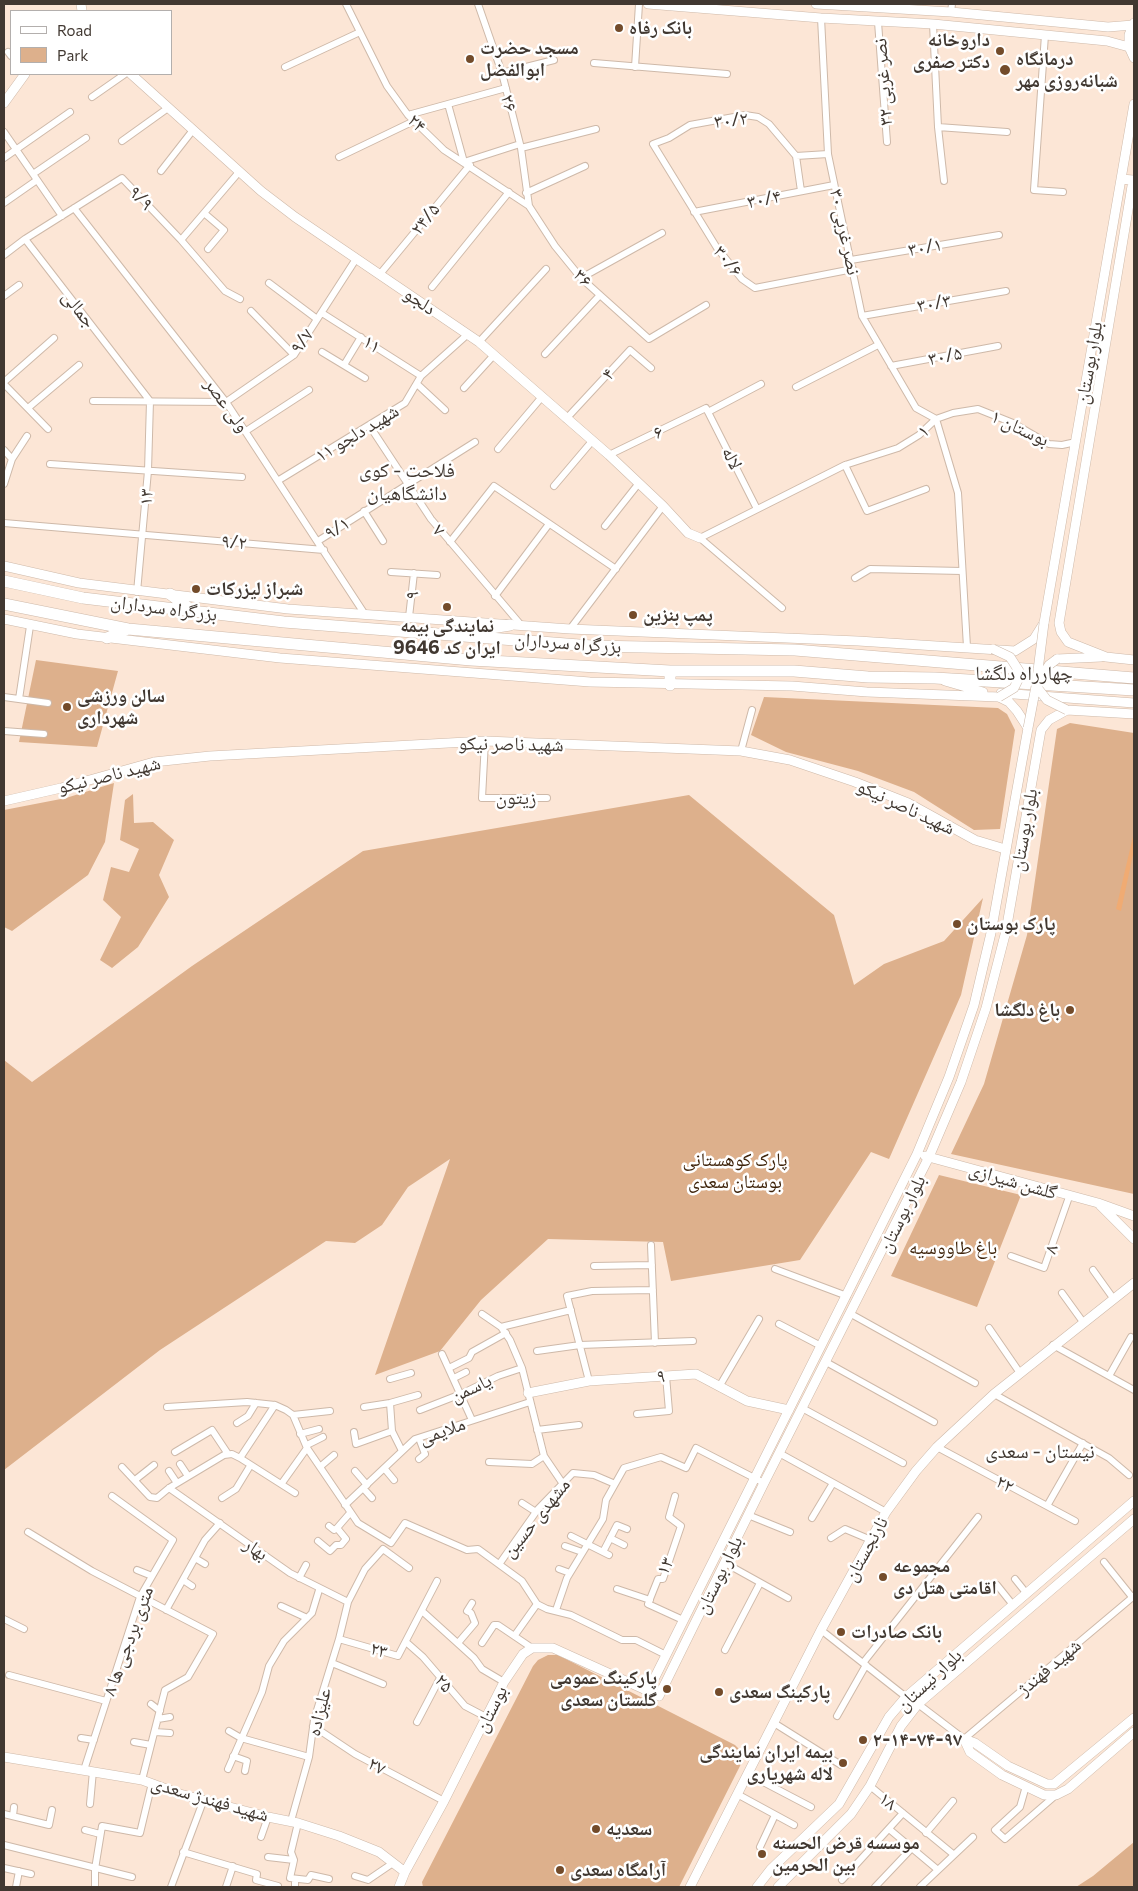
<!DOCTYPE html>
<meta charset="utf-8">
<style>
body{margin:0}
#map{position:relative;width:1138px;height:1891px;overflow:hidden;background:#fce6d6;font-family:Commissioner,sans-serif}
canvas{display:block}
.frame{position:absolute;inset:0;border:5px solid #413831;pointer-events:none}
.legend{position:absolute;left:10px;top:10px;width:162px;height:65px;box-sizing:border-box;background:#fff;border:1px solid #b3afad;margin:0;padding:6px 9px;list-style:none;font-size:15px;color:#413831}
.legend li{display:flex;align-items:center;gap:10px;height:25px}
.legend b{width:25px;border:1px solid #b3afad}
</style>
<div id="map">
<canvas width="1138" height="1891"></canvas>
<div class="frame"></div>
<ul class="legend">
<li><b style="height:6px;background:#fff"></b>Road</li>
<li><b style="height:14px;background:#ddb08c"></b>Park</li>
</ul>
</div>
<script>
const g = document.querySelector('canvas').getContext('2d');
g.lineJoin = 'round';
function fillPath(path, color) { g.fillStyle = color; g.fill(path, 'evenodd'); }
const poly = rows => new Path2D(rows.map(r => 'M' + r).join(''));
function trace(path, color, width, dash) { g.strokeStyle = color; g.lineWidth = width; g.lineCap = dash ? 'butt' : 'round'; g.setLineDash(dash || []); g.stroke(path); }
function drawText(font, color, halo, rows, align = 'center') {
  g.font = font + ' Commissioner,"Noto Naskh Arabic",sans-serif'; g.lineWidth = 5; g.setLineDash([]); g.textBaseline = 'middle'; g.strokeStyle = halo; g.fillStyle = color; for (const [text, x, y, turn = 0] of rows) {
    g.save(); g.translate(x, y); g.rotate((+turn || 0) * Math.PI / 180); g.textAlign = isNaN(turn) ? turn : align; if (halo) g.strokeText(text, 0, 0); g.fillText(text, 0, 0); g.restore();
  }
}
const green = poly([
 [36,660,118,671,97,747,19,742],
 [764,697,998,708,1007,714,1015,730,1000,829,974,830,914,792,858,771,786,752,751,735],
 [1070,723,1134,733,1134,1194,951,1154,984,1084,1027,935,1057,729],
 [114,783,105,842,88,875,12,931,4,927,4,810,66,798],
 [133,794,134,823,153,822,174,840,159,875,169,897,138,947,112,968,100,960,121,917,103,900,111,867,129,872,139,849,120,840,125,800],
 [689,795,834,915,854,985,884,964,944,941,983,898,961,995,889,1159,871,1152,800,1260,671,1281,663,1242,548,1239,481,1300,440,1351,375,1375,450,1159,408,1187,382,1225,355,1243,326,1241,160,1350,4,1470,4,1060,32,1082,192,966,363,851],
 [939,1175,1021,1195,977,1307,891,1276],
 [548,1655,558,1655,735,1745,739,1749,741,1764,679,1887,423,1887,422,1882,533,1666,538,1660],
 [1134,1842,1134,1887,1076,1887,1093,1876]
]);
const water = poly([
 [1134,832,1134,850,1121,911,1116,909]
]);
const street = poly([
 [346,4,387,86,408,115,444,150,529,206],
 [478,4,502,73,521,148,529,206,555,246,581,278,649,339,706,305],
 [951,12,952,4],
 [821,18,828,154,862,316,916,408,936,419],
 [878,22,887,142],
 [933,24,938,127,944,181],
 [1045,35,1034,190,1063,192],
 [8,52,11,56],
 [594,63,727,74],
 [285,67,360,32],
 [635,67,639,4],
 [502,73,554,60],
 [92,97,125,74],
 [448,104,464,162,520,144],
 [408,115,506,88],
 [938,127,1007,132],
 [4,132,62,216],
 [122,141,168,108],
 [521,148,596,129],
 [828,154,796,156,769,124,758,117,745,115,690,125,669,138,653,144,717,248,742,279,755,288,853,269],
 [796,156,801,191],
 [339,157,414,121],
 [4,158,70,112],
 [161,171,193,130],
 [33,174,86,138],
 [526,193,585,166],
 [4,203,37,180],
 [74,208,226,402,364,613],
 [694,212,834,185],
 [204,213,224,230,208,249],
 [25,239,150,401],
 [181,240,239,172],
 [4,255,25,239,122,178,181,240,225,291,240,299],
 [851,260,999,235],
 [380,274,470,165],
 [581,278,662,233],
 [269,283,317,319],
 [432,287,509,192],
 [4,296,19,285],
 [251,311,294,355],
 [322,313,421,376],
 [862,316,1006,291],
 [479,342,546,269],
 [322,352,365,378],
 [545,354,600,295],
 [344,365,361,337],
 [891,366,998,346],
 [4,382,54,338],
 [4,384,48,429],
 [417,384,445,410],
 [796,387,878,345],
 [464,388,494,355],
 [93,401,226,402,294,355,356,259],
 [28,408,79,365],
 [708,412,761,384],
 [566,419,630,350,651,368],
 [936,419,958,493,967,647],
 [369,425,431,519,521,625],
 [246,431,309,390],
 [498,449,541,398],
 [4,450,12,459],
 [609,455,706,408,757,509],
 [50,464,242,477],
 [845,465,867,511,926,489],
 [279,480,405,403,421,376,468,334],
 [4,484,12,459,27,436],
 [554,486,593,440],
 [364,511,383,541],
 [4,523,324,550],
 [605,526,639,483],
 [318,541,475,442],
 [450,542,494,486,616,569],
 [391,572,437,575],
 [855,578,870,569,962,571],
 [137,592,148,471,150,401],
 [495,596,549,524],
 [782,608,700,538,845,465,898,448,919,435,936,419,953,413,978,409,1013,423,1049,444,1062,445,1076,442],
 [409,617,414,573],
 [570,629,663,506],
 [4,697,48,703],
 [19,699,30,626],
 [4,731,44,734],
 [485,741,482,798,547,798],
 [741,751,752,710],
 [651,1245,655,1343],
 [1011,1256,1044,1268,1069,1197],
 [594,1266,652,1265],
 [775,1269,847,1296],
 [1093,1270,1113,1298],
 [1062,1293,1083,1322],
 [482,1314,501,1327,510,1340,522,1368,544,1456,563,1484],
 [851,1314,975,1383],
 [779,1324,821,1346],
 [501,1327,571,1310],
 [989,1328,1020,1373],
 [1053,1345,1134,1390],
 [537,1351,580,1345,693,1341],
 [442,1354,472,1420],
 [826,1362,934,1422],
 [449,1368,469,1358,472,1352,506,1333],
 [1109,1376,1131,1337],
 [454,1378,466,1372],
 [390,1379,411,1373],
 [589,1381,567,1296,592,1291,653,1290],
 [719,1387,759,1319],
 [994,1394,1109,1458,1129,1475],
 [390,1403,392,1431,402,1451],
 [167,1407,247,1402,275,1405,286,1410,293,1415,307,1448,358,1523,391,1543,405,1523,467,1550,478,1549,522,1581,537,1604,547,1609,571,1615,622,1640,636,1640,666,1655],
 [364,1407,390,1403,418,1395],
 [802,1408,903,1463],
 [420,1410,461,1394,498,1376,522,1368],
 [637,1414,669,1411,666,1376],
 [293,1415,330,1411],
 [237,1423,248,1416,256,1403],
 [537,1430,579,1425],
 [354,1432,356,1444,392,1431],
 [300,1434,319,1429],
 [419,1438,425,1454,419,1459],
 [307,1445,323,1437],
 [937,1447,1075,1521],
 [175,1452,212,1430,228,1454],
 [779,1453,886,1512],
 [240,1458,295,1493],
 [489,1462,532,1464,544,1456],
 [180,1464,188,1476],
 [321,1466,334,1455],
 [122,1467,150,1497,157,1498,169,1488,224,1455,232,1454,240,1458,275,1405],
 [384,1468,394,1480],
 [169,1471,177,1483],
 [355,1471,367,1485],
 [135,1480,154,1465],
 [282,1483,307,1448],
 [169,1488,290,1573,348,1602],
 [363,1488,372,1498],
 [675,1496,669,1517,681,1526,663,1579,658,1579,648,1604,683,1620],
 [222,1498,236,1489,250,1466],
 [522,1503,536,1512],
 [345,1505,415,1439,530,1402],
 [1047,1506,1083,1443],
 [748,1515,790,1532],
 [812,1518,833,1483],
 [329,1526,334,1530,337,1528],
 [28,1532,92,1571,213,1634,188,1677,165,1690,142,1780],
 [571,1536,609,1555],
 [610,1538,624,1545],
 [831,1538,845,1529,871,1540],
 [318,1541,330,1551,336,1545,341,1545,346,1539,337,1528,350,1513],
 [565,1546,582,1552],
 [603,1552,617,1525,627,1529],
 [195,1558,205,1564],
 [1104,1562,1132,1597],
 [500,1563,538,1509,573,1473,594,1475,615,1484],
 [725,1563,788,1598],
 [559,1569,570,1573],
 [137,1570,152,1576],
 [299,1578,306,1565],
 [1015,1579,1027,1594],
 [183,1580,192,1586],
 [997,1585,1013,1605],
 [617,1589,650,1600],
 [281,1606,307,1618],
 [166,1610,205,1540,220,1523],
 [556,1610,567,1578,603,1519,606,1500,624,1468,661,1457,686,1468,696,1448,764,1483],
 [422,1611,474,1658,482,1669,504,1682],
 [4,1619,24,1629],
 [821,1630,906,1697],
 [515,1635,537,1604],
 [339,1639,398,1656,437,1581],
 [406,1642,423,1657,465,1706,486,1717],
 [458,1643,475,1623,471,1613,467,1611,472,1603],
 [482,1643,494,1625,498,1625,532,1648],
 [725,1650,760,1583],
 [332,1663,383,1684],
 [863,1663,978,1517],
 [9,1675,106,1701],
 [151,1704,160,1711],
 [918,1704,964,1739,1134,1596],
 [837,1716,866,1665],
 [158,1719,170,1717],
 [417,1722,440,1678],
 [774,1723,841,1765],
 [313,1726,355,1754,444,1801],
 [229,1731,241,1738,309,1757],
 [155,1732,170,1733],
 [81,1738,94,1740],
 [134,1742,151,1745],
 [233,1756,247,1761,245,1771],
 [228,1769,262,1692,269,1666,284,1641,312,1613,319,1590],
 [84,1770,140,1597,173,1540,112,1496],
 [748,1774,811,1807],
 [870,1786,953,1854],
 [1026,1786,1020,1807,995,1830,1005,1839,1056,1795],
 [737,1794,794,1825],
 [90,1804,93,1771],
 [4,1814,49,1825,52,1810],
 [13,1816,14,1807],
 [291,1821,309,1757,314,1720,339,1639,348,1602,365,1569,383,1549,409,1568],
 [298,1823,291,1852,294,1860,290,1878,308,1880,311,1875,329,1879],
 [889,1829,938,1870],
 [85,1830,100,1834],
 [926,1833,953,1801],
 [261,1837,268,1817],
 [4,1845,132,1877],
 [760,1847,775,1815],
 [183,1852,257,1874,256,1880,278,1886],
 [268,1857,294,1860],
 [4,1868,31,1874],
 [355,1876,368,1880,393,1863],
 [842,1880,903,1813],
 [16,1887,19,1871],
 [95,1887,95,1869,102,1826,140,1833,152,1783],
 [171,1887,204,1799],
 [226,1887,233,1866],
 [295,1887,295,1879],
 [875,1887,911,1849],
 [920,1887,973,1837]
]);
const secondary = poly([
 [81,4,82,11],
 [648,4,821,18,933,24,1107,41,1129,47],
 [816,4,951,12,1108,27,1133,25],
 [1134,23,1129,35,1129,47,1134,58],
 [131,74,261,191,295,217,479,342,609,455,663,506,688,533,700,538],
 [4,103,25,74],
 [1121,179,1133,180,1059,623,1061,632,1068,642,1106,657,1134,660],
 [4,566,79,583,288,609,570,629,858,641,1015,651,1034,639,1044,623,1134,104],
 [4,619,77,634,280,658,590,682,792,686,867,692,999,697,1009,702,1017,711,1028,728,991,933,974,1005,949,1077,917,1154,648,1691],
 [1057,659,1101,657],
 [945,681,983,692],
 [1001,693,1134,703],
 [4,801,61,788,154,762,210,756,485,741,741,751,790,760,855,782,908,803,975,840,1005,849],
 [925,1156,1098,1203,1134,1216],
 [1100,1205,1134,1239],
 [528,1393,589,1381,696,1374,747,1401,789,1410],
 [964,1739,970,1752,1002,1775,1044,1795,1056,1795,1068,1789,1134,1732],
 [964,1739,975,1743,1008,1766,1047,1784,1054,1784,1134,1718],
 [4,1757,142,1780,180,1794,268,1817,298,1823,339,1836,379,1852,405,1872],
 [399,1887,405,1872,444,1801,504,1682,523,1654,532,1648,553,1648,659,1696,764,1483,929,1157,961,1082,986,1008,1006,931,1041,730,1049,720,1067,710,1134,714],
 [690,1887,821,1630,886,1512,916,1471,937,1447,994,1394,1134,1283],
 [757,1887,771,1869,839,1804,889,1717,906,1697,1134,1501],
 [778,1887,851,1814,870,1786,901,1726,918,1704,1134,1519]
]);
const highway = poly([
 [4,581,83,598,284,622,592,646,795,650,1134,678],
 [170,594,194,612],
 [4,604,128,629,471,660,670,671,794,671,868,677,935,678,1134,690],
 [472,631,510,625],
 [107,638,128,629],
 [670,685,670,671]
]);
const secondaryBridge = poly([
 [993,649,1010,657,1019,671,1019,678,1014,688,999,697],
 [1057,659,1049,665,1036,686,1047,700,1067,710],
 [1028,728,1036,686,1044,623]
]);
const markers = [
 [619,28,5,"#734b2a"],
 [1000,51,5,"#734b2a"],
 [470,59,5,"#734b2a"],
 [1005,70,6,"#734b2a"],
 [196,589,5,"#734b2a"],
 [447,607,5,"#734b2a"],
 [633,615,5,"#734b2a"],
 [67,707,5,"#734b2a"],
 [957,924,5,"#734b2a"],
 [1070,1010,5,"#734b2a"],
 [883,1577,5,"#734b2a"],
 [841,1632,5,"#734b2a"],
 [667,1689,5,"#734b2a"],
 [719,1692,5,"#734b2a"],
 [863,1740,5,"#734b2a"],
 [843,1763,5,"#734b2a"],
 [596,1829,5,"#734b2a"],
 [762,1854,5,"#734b2a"],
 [560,1870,5,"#734b2a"]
];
const poiNames = [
 ["بانک رفاه",629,28],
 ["داروخانه",990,40,"right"],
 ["دکتر صفری",990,62,"right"],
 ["مسجد حضرت",480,48],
 ["ابوالفضل",480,70],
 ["درمانگاه",1016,59],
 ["شبانه‌روزی مهر",1016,81],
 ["شبراز لیزرکات",206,589],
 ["پمپ بنزین",643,615],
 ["نمایندگی بیمه",447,626,"center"],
 ["ایران کد 9646",447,648,"center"],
 ["سالن ورزشی",77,696],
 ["شهرداری",77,718],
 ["پارک بوستان",967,924],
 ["باغ دلگشا",1060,1010,"right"],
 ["مجموعه",893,1566],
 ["اقامتی هتل دی",893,1588],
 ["بانک صادرات",851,1632],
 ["پارکینگ عمومی",657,1678,"right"],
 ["گلستان سعدی",657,1700,"right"],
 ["پارکینگ سعدی",729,1692],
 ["۲-۱۴-۷۴-۹۷",873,1740],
 ["بیمه ایران نمایندگی",833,1752,"right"],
 ["لاله شهریاری",833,1774,"right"],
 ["سعدیه",606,1829],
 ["موسسه قرض الحسنه",772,1843],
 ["بین الحرمین",772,1865],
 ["آرامگاه سعدی",570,1870]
];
const streetNames = [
 ["نصر غربی ۳۲",883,82,-94],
 ["۲۶",509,103,75],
 ["۳۰/۲",731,120,-6],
 ["۲۴",417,123,45],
 ["۹/۹",141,198,46],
 ["۳۰/۴",764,199,-11],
 ["۲۴/۵",425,219,-51],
 ["نصر غربی ۳۰",845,232,78],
 ["۳۰/۱",925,247,-10],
 ["۳۰/۶",728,261,51],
 ["۳۶",583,278,47],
 ["دلجو",420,301,34],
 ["۳۰/۳",934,303,-10],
 ["جمالی",79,309,52],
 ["۹/۷",302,341,-54],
 ["۱۱",372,344,33],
 ["۳۰/۵",945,356,-11],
 ["بلوار بوستان",1089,363,-80],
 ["۴",608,374,-47],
 ["ولی عصر",227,405,54],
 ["بوستان ۱",1020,428,25],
 ["۱",923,431,-39],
 ["۶",658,432,-26],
 ["شهید دلجو ۱۱",357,433,-31],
 ["لاله",732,458,64],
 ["۱۳",146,497,-86],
 ["۹/۱",337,528,-32],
 ["۷",439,530,50],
 ["۹/۲",234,542,5],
 ["۹",412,595,-84],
 ["بزرگراه سرداران",164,608,7],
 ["بزرگراه سرداران",568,643,4],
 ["شهید ناصر نیکو",511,744,1],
 ["شهید ناصر نیکو",109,775,-14],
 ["زیتون",516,798],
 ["شهید ناصر نیکو",906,807,25],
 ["بلوار بوستان",1024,830,-80],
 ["گلشن شیرازی",1013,1181,16],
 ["بلوار بوستان",902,1214,-64],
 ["۸",1051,1249,-71],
 ["۹",661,1376,-3],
 ["یاسمن",471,1388,-25],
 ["ملایمی",442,1431,-20],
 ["۲۲",1005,1484,28],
 ["مشهدی حسین",536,1518,-51],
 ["بهار",256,1549,35],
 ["نارنجستان",866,1549,-61],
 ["۱۳",665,1566,-63],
 ["بلوار بوستان",719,1575,-64],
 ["۸ متری بردجی ها",128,1641,-70],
 ["۲۳",379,1650,15],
 ["شهید فهندژ",1049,1667,-40],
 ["بلوار نیستان",929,1680,-43],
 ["۲۵",444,1683,49],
 ["بوستان",491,1709,-63],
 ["علیزاده",319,1712,-76],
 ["۲۷",377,1766,28],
 ["شهید فهندژ سعدی",210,1799,16],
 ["۱۸",888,1801,38]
];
const parkNames = [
 ["پارک کوهستانی",735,1160],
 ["بوستان سعدی",735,1182],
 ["باغ طاووسیه",953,1248]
];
const neighbourhoodNames = [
 ["فلاحت - کوی",407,470],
 ["دانشگاهیان",407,493],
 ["چهارراه دلگشا",1024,673],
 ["نیستان - سعدی",1040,1451]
];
fillPath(green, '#ddb08c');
fillPath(water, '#f0ab73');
trace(street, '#ceb9a9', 8);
trace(secondary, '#ceb9a9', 10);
trace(highway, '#ceb9a9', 12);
trace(street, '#fff', 6);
trace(secondary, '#fff', 9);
trace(highway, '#fff', 11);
trace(secondaryBridge, '#ceb9a9', 10, []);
trace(secondaryBridge, '#fff', 9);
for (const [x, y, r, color] of markers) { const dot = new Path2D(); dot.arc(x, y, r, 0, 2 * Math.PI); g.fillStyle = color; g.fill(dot); trace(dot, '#fff', 2); }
drawText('bold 19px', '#413831', '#fff', poiNames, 'left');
drawText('19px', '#413831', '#fff', streetNames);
drawText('19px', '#3f240b', '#fff', parkNames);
drawText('20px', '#413831', '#fff', neighbourhoodNames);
</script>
